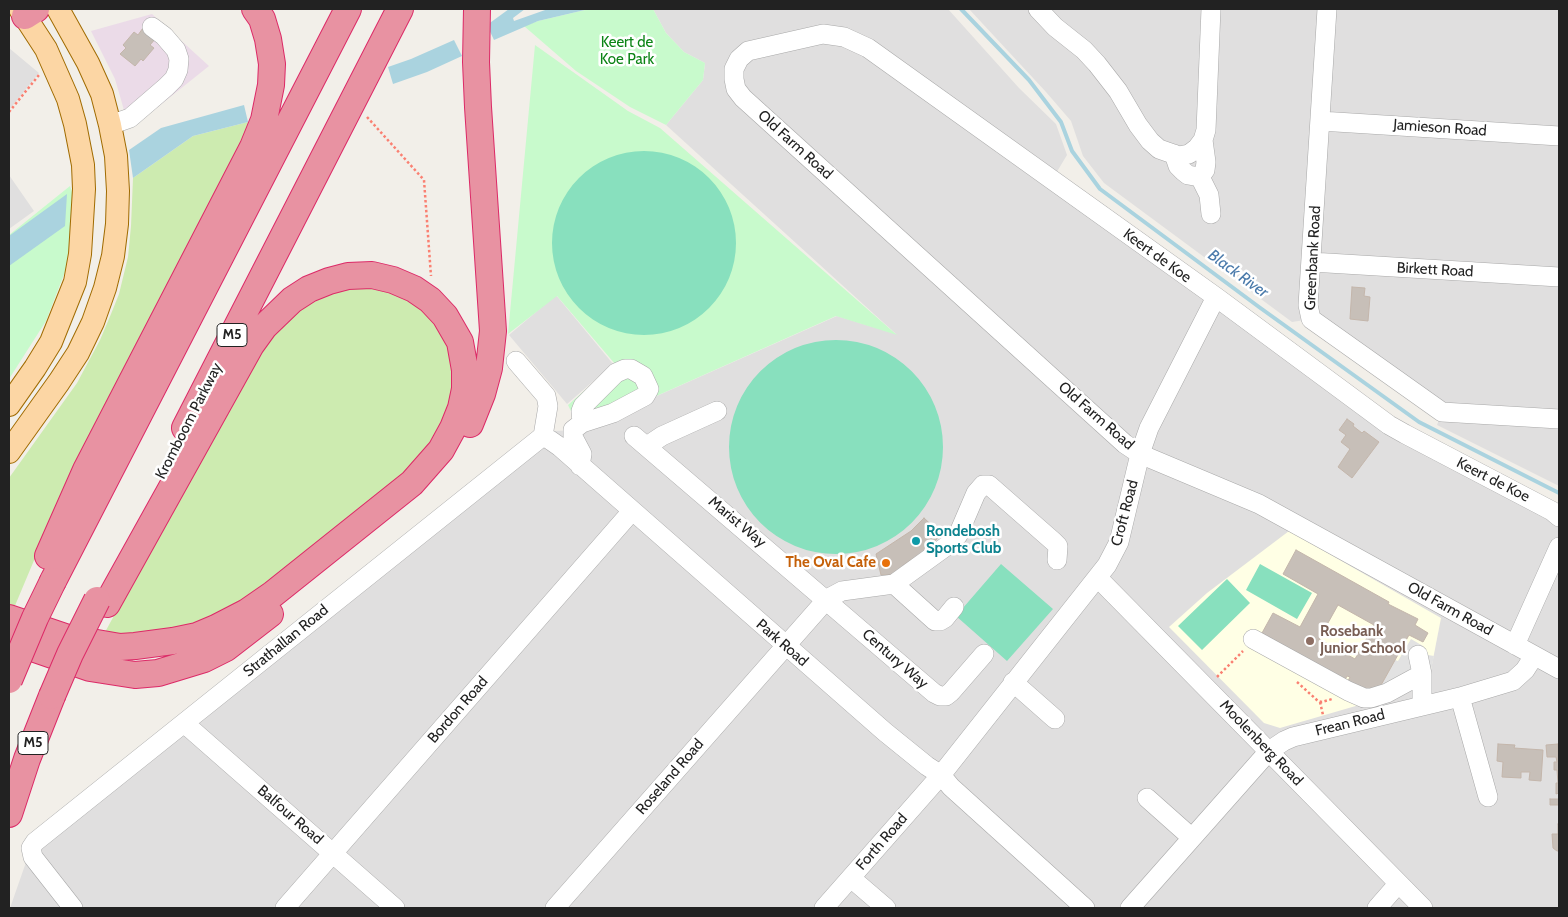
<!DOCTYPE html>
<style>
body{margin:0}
#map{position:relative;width:1568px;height:917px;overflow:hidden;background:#f2efe9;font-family:Cabin,sans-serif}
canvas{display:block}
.frame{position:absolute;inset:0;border:10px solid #222;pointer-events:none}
</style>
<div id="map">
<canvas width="1568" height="917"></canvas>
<div class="frame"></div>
</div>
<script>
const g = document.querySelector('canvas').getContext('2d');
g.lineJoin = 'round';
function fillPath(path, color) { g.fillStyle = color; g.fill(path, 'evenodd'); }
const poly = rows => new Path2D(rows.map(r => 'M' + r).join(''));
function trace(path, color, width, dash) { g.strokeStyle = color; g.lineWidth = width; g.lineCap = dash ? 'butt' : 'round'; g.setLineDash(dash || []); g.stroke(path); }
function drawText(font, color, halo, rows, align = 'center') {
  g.font = font + ' Cabin,sans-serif'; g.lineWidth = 5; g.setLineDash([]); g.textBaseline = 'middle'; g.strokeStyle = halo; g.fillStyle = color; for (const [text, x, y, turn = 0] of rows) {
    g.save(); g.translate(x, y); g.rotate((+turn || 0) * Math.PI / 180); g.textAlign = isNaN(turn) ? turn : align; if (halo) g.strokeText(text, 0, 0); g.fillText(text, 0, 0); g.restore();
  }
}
const residential = poly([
 [653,9,948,9,1019,88,1056,124,1067,155,1052,180,1389,425,1559,517,1559,908,10,908,31,848,553,431,580,430,837,316,896,334,666,125,703,80,705,63,684,52,666,33],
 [969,9,1559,9,1559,486,1437,425,1442,412,1311,319,1292,322,1104,183,1083,156,1071,121,1046,92],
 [9,48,39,73,9,110],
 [9,175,34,211,9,229,9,174],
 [556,295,613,364,567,404,509,335]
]);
const industrial = poly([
 [152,14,209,66,134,126,128,124,115,79,91,31]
]);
const education = poly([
 [1289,531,1441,618,1428,685,1280,728,1264,723,1169,627,1207,593]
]);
const grass = poly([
 [248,122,253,124,43,539,14,608,9,606,9,478,77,383,100,340,111,314,119,294,128,257,131,226,133,178,193,136],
 [393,287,444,328,457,391,429,453,328,540,220,617,147,635,104,634,261,346,275,325,329,288]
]);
const park = poly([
 [589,9,653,9,666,33,684,52,705,63,703,80,666,125,630,107,576,71,524,26,538,21],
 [535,45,628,111,660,128,897,335,836,316,580,430,568,405,615,364,557,296,508,334],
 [70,186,83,225,46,321,9,379,9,235]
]);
const pitch = poly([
 '552 243a92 92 0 1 1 184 0a92 92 0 1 1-184 0Z',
 '729 447a107 107 0 1 1 214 0a107 107 0 1 1-214 0Z',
 [1001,564,1053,609,1007,661,956,616],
 [1260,564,1312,593,1297,619,1246,590],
 [1227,579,1250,603,1202,650,1178,626]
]);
const parking = poly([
 [1411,639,1423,646,1422,654,1434,656,1428,685,1380,687,1395,660,1398,661]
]);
const water = poly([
 [509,9,525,9,513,18,514,21,548,9,589,9,538,21,494,40,487,25],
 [454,40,462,56,427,72,393,84,388,67,411,59],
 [244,105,248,122,193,136,133,178,129,150,161,128],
 [67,194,65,226,9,266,9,236]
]);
const stream = poly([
 [961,9,1029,80,1061,122,1072,151,1100,189,1259,307,1419,422,1559,493]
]);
const building = poly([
 [143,28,156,38,150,45,154,48,143,61,141,59,135,66,120,54,126,48,123,45,134,32,138,35,143,28],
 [1352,287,1365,288,1364,296,1370,297,1368,321,1350,319,1352,287],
 [1347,419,1354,424,1353,426,1362,433,1364,431,1379,442,1352,478,1338,467,1350,449,1341,442,1346,435,1339,430,1347,419],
 [924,518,941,534,928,549,903,565,905,567,890,575,881,575,876,554,911,531,924,518],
 [1296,550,1389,602,1388,604,1418,619,1415,625,1428,633,1423,642,1409,635,1375,696,1348,681,1350,677,1347,676,1345,680,1262,633,1273,613,1300,627,1318,594,1283,574,1296,550],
 [1338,605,1374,625,1355,659,1319,639,1338,605],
 [1498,744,1515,745,1514,748,1543,750,1541,781,1529,780,1530,772,1521,772,1521,778,1502,777,1503,762,1497,761,1498,744],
 [1558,744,1559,793,1556,794,1556,783,1558,783,1557,770,1554,770,1554,762,1557,762,1556,757,1547,757,1546,745,1558,744],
 [1550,799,1559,799,1559,805,1550,805,1550,799],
 [1558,824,1559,824,1559,851,1557,851,1553,848,1552,834,1558,834,1558,824]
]);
const path = poly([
 [9,112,39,75],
 [367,117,424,180,431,276],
 [1217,677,1243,651],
 [1297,682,1318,701,1322,702,1332,699],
 [1320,702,1323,715]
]);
const minor = poly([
 [1038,9,1055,27,1084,50,1097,64,1118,91,1138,125,1150,141,1159,149,1179,156,1189,154,1197,148,1203,140,1206,130,1211,9],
 [1327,9,1308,305,1311,319,1442,412,1559,419],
 [1320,121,1559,136],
 [110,125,130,118,166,87,174,79,178,70,179,59,176,50,164,36,152,27],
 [1174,154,1178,166,1183,171,1188,175,1200,177],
 [1200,177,1209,195,1211,214],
 [1200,177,1205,170,1206,162,1203,140],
 [1311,262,1559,277],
 [516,361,546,396,548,406,543,436],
 [543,436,550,440,560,447,885,732,927,766,941,775,951,787,1085,908],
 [634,436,934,693,940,696,946,696,951,692,984,654],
 [647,446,662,436,717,411],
 [580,466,582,454,573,437,573,430,582,423,613,413,645,396,649,389,643,376,631,369,625,369,616,373,583,406,581,411,582,423],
 [1559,517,1552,511,1405,434,1389,425,1216,297,868,48,844,37,823,34,748,51,739,59,734,69,734,79,736,89,743,98,1125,444,1140,454,1259,504,1559,669],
 [1098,578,1423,908],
 [894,584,935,621,940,621,945,618,954,607],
 [1253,639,1348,691,1364,698,1371,698,1387,693,1422,674],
 [1515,645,1559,547],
 [1418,655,1422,674,1422,706],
 [1013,682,1055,719],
 [1460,697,1488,797],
 [184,723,395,908],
 [1147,798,1192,838],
 [851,878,886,908],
 [73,908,33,857,31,848,35,842,543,436],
 [285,908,632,511],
 [555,908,827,599,842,591,894,584,948,545,958,535,976,493,983,485,989,485,1054,542,1058,546,1057,560],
 [824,908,941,775,1107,565,1119,542,1140,454,1149,428,1216,297],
 [1130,908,1269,751,1284,741,1293,737,1460,697,1513,681,1525,670,1534,656],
 [1377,908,1398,884]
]);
const major = poly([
 [9,405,35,368,51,342,75,282,80,254,84,189,83,165,75,124,68,99,46,49,20,9],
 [9,452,59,382,78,353,93,322,105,288,113,256,117,224,118,191,116,156,110,125,102,94,88,63,58,9]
]);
const highway = poly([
 [25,16,36,9],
 [470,424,482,394,489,368,493,331,478,107,476,62,477,9],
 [185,428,400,9],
 [48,556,86,470,253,147,264,120,271,85,272,64,268,39,262,19,255,9],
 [53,581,348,9],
 [9,618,68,638,120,647,135,646,173,641,197,636,216,628,247,612,273,594,412,483,441,450,453,428,461,408,465,389,465,370,460,342,445,316,430,300,414,289,393,280,372,275,348,276,329,281,309,289,292,300,264,327,251,345,107,604],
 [9,640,90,668,135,675,158,673,204,659,226,648,270,614],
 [9,814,27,759,52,696]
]);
const highwayBridge = poly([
 [9,680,35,618,53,581],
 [52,696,70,654,97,600]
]);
const markers = [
 [916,541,5,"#0f9aa8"],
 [886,563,5,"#e8710a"],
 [1310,641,5,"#8d6e63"]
];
const shields = [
 [232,335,30],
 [33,743,30]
];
const shieldNames = [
 ["M5",232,335],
 ["M5",33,743]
];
const parkNames = [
 ["Keert de",627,43],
 ["Koe Park",627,60]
];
const streetNames = [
 ["Jamieson Road",1440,128,4],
 ["Old Farm Road",795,145,42],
 ["Keert de Koe",1157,256,36],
 ["Greenbank Road",1313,258,-87],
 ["Birkett Road",1435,270,3],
 ["Old Farm Road",1096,416,41],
 ["Kromboom Parkway",189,421,-63],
 ["Keert de Koe",1493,480,27],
 ["Croft Road",1125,513,-75],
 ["Marist Way",737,522,40],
 ["Old Farm Road",1450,609,29],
 ["Strathallan Road",286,641,-39],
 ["Park Road",782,643,41],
 ["Century Way",895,659,41],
 ["Bordon Road",458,710,-49],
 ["Frean Road",1350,723,-14],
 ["Moolenberg Road",1261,743,46],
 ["Roseland Road",670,777,-49],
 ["Balfour Road",290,815,41],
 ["Forth Road",882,842,-49]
];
const cultureNames = [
 ["Rondebosh",926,532],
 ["Sports Club",926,549]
];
const foodNames = [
 ["The Oval Cafe",876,563]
];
const educationNames = [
 ["Rosebank",1320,632],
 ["Junior School",1320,649]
];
const waterNames = [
 ["Black River",1238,274,36]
];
fillPath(residential, '#e0dfdf');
fillPath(industrial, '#ebdbe8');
fillPath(education, '#ffffe5');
fillPath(grass, '#cdebb0');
fillPath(park, '#c8facc');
fillPath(pitch, '#88e0be');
fillPath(parking, '#e2e2e2');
fillPath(water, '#aad3df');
trace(stream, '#aad3df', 4);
fillPath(building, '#c7bfb8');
trace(building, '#c4b6ab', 1);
trace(minor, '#a9a9a9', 20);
trace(major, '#a06b00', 24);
trace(highway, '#dc2a67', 28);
trace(path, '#fa8072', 2.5, [2.5, 2.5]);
trace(minor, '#fff', 19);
trace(major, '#fcd6a4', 22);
trace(highway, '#e892a2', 26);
trace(highwayBridge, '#dc2a67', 28, []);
trace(highwayBridge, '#e892a2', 26);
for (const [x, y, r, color] of markers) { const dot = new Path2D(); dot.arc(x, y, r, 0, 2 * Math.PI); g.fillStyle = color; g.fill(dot); trace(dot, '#fff', 2); }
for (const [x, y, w] of shields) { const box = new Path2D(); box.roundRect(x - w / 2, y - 11.5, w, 23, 4); g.fillStyle = '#fff'; g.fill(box); trace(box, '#222', 1); }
drawText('bold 14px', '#222', null, shieldNames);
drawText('15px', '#0c8416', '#fff', parkNames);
drawText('15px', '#222', '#fff', streetNames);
drawText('bold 15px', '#0d838f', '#fff', cultureNames, 'left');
drawText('bold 15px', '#c56008', '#fff', foodNames, 'right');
drawText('bold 15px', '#785e54', '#fff', educationNames, 'left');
drawText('italic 16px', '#4a7aab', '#fff', waterNames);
</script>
